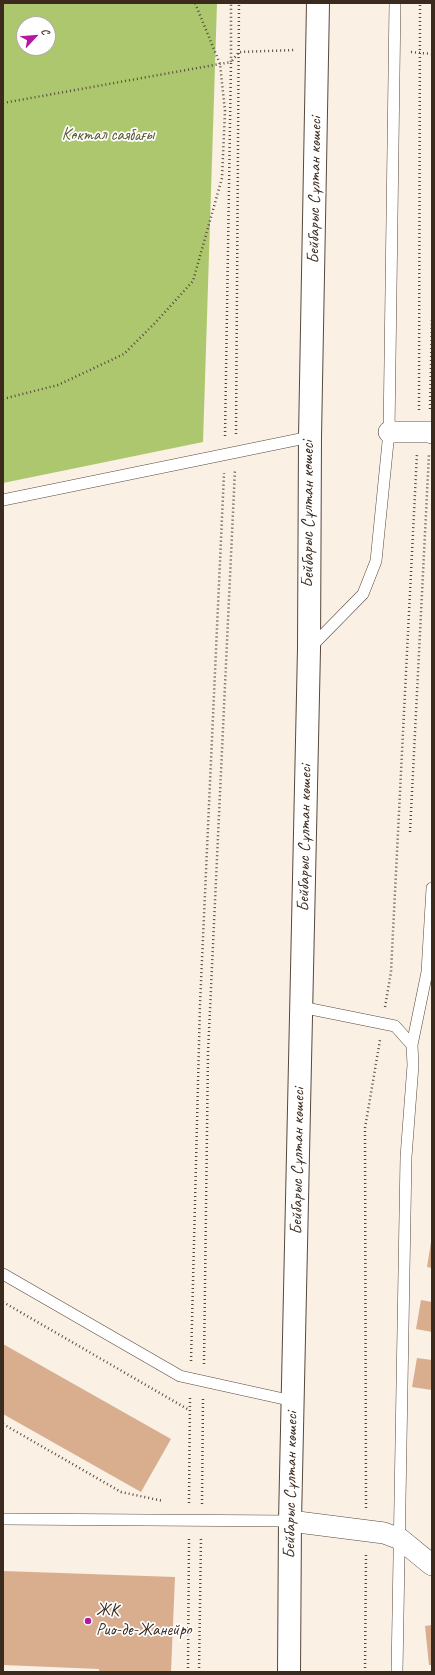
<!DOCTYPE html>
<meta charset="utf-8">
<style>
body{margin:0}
#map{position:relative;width:435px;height:1675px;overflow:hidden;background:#faf0e4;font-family:Caveat,sans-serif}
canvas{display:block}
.frame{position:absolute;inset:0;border:4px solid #3b2a1e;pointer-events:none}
.north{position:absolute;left:16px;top:16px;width:40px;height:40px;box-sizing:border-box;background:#fff;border:1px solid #b1aaa5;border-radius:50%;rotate:64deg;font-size:11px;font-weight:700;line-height:16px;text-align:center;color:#3b2a1e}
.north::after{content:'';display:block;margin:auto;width:14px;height:18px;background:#b5179e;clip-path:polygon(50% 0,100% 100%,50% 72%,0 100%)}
</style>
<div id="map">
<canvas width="435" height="1675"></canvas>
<div class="frame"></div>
<div class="north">С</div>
</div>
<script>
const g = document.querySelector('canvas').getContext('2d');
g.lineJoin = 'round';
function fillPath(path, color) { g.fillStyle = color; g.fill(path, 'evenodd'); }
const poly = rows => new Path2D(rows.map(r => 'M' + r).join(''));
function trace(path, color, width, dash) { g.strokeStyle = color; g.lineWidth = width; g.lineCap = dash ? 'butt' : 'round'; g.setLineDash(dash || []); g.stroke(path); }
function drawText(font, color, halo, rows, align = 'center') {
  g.font = font + ' Caveat,sans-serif'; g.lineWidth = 3.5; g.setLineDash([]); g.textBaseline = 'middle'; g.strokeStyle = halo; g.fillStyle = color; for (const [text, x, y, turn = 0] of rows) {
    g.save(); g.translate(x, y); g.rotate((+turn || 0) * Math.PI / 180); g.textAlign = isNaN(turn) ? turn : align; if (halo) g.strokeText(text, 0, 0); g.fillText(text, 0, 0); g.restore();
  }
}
const green = poly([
 [3,3,217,3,203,442,3,483],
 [24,24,48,24,48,48,24,48]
]);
const building = poly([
 [431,1242,432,1242,432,1268,427,1267],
 [421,1300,432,1302,432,1332,416,1329],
 [3,1344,171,1439,141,1492,3,1414],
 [417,1358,432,1360,432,1390,412,1387],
 [3,1571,175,1577,171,1672,99,1672,99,1669,3,1665],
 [432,1625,432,1665,429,1665,425,1626]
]);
const path = poly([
 [411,52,432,54],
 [3,103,231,62,231,3],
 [3,399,58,385,124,354,155,323,193,281,222,178,225,111,220,64,195,3],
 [430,409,432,318],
 [419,410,420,3],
 [236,434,239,3],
 [225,436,231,62,239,52,295,50],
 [410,832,429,454],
 [385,1007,391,972,417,453],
 [3,1302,189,1410],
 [191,1361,200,1004,224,473],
 [204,1364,208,1053,235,469],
 [3,1424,121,1492,163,1501],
 [189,1503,190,1396],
 [202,1504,203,1399],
 [366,1508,365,1128,380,1040],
 [188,1672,189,1538],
 [199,1672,201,1537],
 [365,1672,366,1553]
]);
const service = poly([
 [3,500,310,437],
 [311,647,363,594,376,561,389,432,395,3],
 [301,1007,395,1026,412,1045,413,1065,406,1157,397,1672],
 [412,1045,427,972,432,888],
 [3,1274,180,1376,293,1401],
 [3,1519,290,1521]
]);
const minor = poly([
 [389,432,430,432,432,433],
 [290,1521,384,1533,400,1539,432,1565]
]);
const tertiary = poly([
 [289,1672,290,1521,309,649,310,437,318,3]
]);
const markers = [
 [88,1621,4,"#b5179e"]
];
const parkNames = [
 ["Көктал саябағы",108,136]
];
const streetNames = [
 ["Бейбарыс Сұлтан көшесі",315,190,-89],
 ["Бейбарыс Сұлтан көшесі",309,514,-90],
 ["Бейбарыс Сұлтан көшесі",305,838,-89],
 ["Бейбарыс Сұлтан көшесі",298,1161,-89],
 ["Бейбарыс Сұлтан көшесі",291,1485,-89]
];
const poiNames = [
 ["ЖК",96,1611],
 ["Рио-де-Жанейро",96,1631]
];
fillPath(green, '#acc76e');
fillPath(building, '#d8ae8f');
trace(service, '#58483c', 12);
trace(minor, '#58483c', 22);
trace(tertiary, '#58483c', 24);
trace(path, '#58483c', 2.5, [1, 3]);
trace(service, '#fff', 11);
trace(minor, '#fff', 21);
trace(tertiary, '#fff', 22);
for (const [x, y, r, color] of markers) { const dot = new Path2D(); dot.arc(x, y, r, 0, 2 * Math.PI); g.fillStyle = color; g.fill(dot); trace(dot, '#fff', 1.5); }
drawText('17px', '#5d5936', '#fff', parkNames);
drawText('17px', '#3b2a1e', '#fff', streetNames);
drawText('17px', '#3b2a1e', '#fff', poiNames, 'left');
</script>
